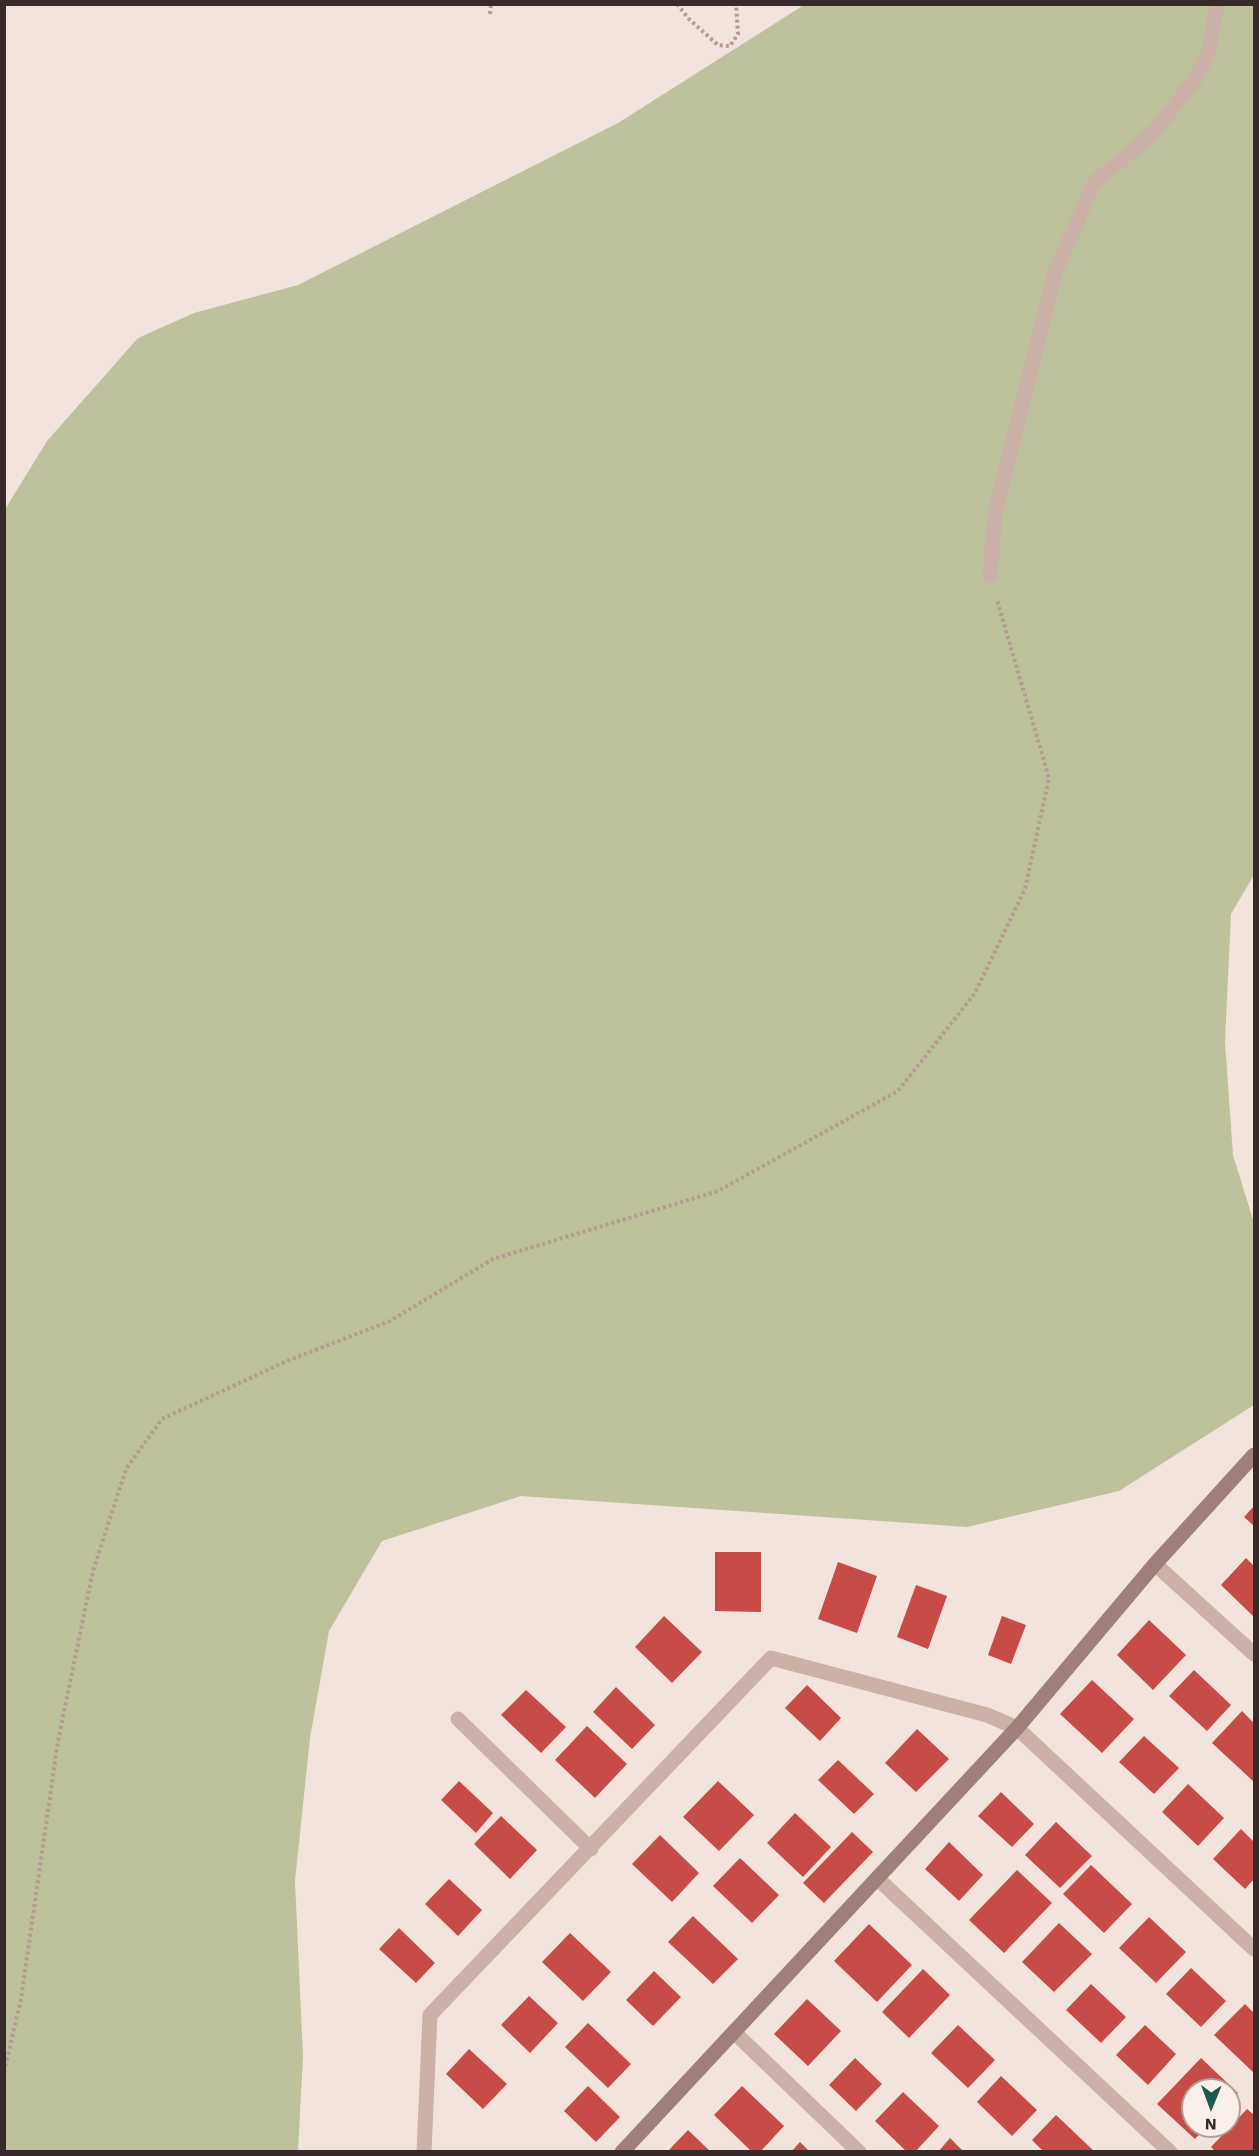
<!DOCTYPE html>
<style>
body{margin:0}
#map{position:relative;width:1259px;height:2156px;overflow:hidden;background:#f2e4dc;font-family:"Work Sans",sans-serif}
canvas{display:block}
.frame{position:absolute;inset:0;border:6px solid #382a28;pointer-events:none}
.north{position:absolute;left:1181px;top:2078px;width:60px;height:60px;box-sizing:border-box;background:#faefe9;border:2px solid #aca09c;border-radius:50%;rotate:181deg;font-size:16px;font-weight:700;line-height:24px;text-align:center;color:#382a28}
.north::after{content:'';display:block;margin:auto;width:21px;height:27px;background:#1d5a52;clip-path:polygon(50% 0,100% 100%,50% 72%,0 100%)}
</style>
<div id="map">
<canvas width="1259" height="2156"></canvas>
<div class="frame"></div>
<div class="north">N</div>
</div>
<script>
const g = document.querySelector('canvas').getContext('2d');
g.lineJoin = 'round';
function fillPath(path, color) { g.fillStyle = color; g.fill(path, 'evenodd'); }
const poly = rows => new Path2D(rows.map(r => 'M' + r).join(''));
function trace(path, color, width, dash) { g.strokeStyle = color; g.lineWidth = width; g.lineCap = dash ? 'butt' : 'round'; g.setLineDash(dash || []); g.stroke(path); }
const green = poly([
 [804,5,1254,5,1254,875,1231,914,1225,1042,1233,1155,1254,1223,1254,1405,1119,1491,967,1527,521,1496,382,1541,329,1631,310,1738,295,1881,303,2056,298,2151,5,2151,4,511,47,441,138,338,194,313,298,285,618,123]
]);
const building = poly([
 [1254,1506,1254,1526,1244,1517],
 [715,1552,761,1552,761,1612,715,1611],
 [1246,1558,1254,1566,1254,1617,1221,1585],
 [838,1562,877,1576,857,1633,818,1619],
 [916,1585,947,1596,928,1649,897,1637],
 [664,1616,702,1652,672,1683,635,1647],
 [1002,1616,1026,1625,1011,1664,988,1655],
 [1149,1620,1186,1655,1153,1690,1117,1655],
 [1194,1670,1231,1705,1207,1731,1169,1696],
 [1092,1680,1134,1719,1102,1753,1060,1714],
 [807,1685,841,1718,820,1741,785,1708],
 [616,1687,655,1725,632,1749,593,1712],
 [526,1690,566,1727,541,1753,501,1715],
 [1242,1711,1254,1723,1253,1781,1212,1743],
 [587,1726,627,1764,595,1798,555,1760],
 [917,1729,949,1759,916,1792,885,1763],
 [1144,1736,1179,1768,1154,1794,1119,1762],
 [838,1760,874,1794,854,1814,818,1780],
 [459,1781,493,1813,476,1833,441,1800],
 [718,1781,754,1815,719,1851,683,1817],
 [1188,1784,1224,1818,1198,1846,1162,1812],
 [1001,1792,1034,1824,1012,1847,978,1816],
 [795,1813,831,1847,803,1877,767,1843],
 [501,1816,537,1850,510,1879,474,1844],
 [1056,1822,1092,1856,1060,1888,1025,1855],
 [1241,1829,1254,1842,1254,1879,1245,1889,1213,1859],
 [852,1832,873,1852,824,1903,803,1883],
 [660,1835,699,1873,672,1902,632,1864],
 [949,1842,983,1875,959,1901,925,1869],
 [740,1858,779,1895,752,1923,713,1886],
 [1091,1865,1132,1904,1104,1933,1063,1894],
 [1017,1870,1052,1903,1004,1953,969,1920],
 [449,1879,482,1910,458,1936,425,1904],
 [693,1916,738,1959,713,1984,668,1942],
 [1149,1917,1186,1952,1156,1983,1119,1948],
 [1059,1923,1092,1954,1054,1992,1022,1962],
 [869,1924,912,1965,877,2002,834,1961],
 [399,1928,435,1963,416,1983,379,1949],
 [570,1933,611,1972,583,2001,542,1962],
 [1191,1968,1226,2001,1201,2027,1166,1994],
 [923,1969,950,1995,909,2038,882,2012],
 [654,1971,681,1997,653,2026,626,2000],
 [1091,1984,1126,2017,1101,2043,1066,2010],
 [529,1996,558,2023,530,2053,501,2025],
 [807,1999,841,2031,808,2066,774,2034],
 [1245,2004,1254,2013,1254,2073,1214,2035],
 [588,2023,631,2064,608,2088,565,2047],
 [958,2025,995,2060,968,2088,931,2053],
 [1145,2025,1176,2054,1148,2085,1116,2055],
 [469,2049,507,2084,483,2109,446,2074],
 [855,2058,882,2084,856,2111,829,2085],
 [1201,2058,1238,2093,1229,2103,1229,2090,1193,2090,1193,2126,1207,2126,1195,2139,1157,2104],
 [1001,2076,1037,2110,1012,2136,977,2102],
 [588,2086,620,2117,596,2142,564,2111],
 [742,2086,784,2126,760,2152,752,2152,714,2115],
 [903,2092,939,2126,915,2152,907,2152,875,2121],
 [1247,2109,1254,2115,1254,2152,1216,2152,1211,2147],
 [1056,2115,1095,2152,1044,2152,1032,2140],
 [688,2130,711,2152,667,2152],
 [950,2138,964,2152,938,2152],
 [800,2142,810,2152,791,2152]
]);
const path = poly([
 [677,4,689,19,718,45,730,46,738,34,736,4],
 [490,14,491,4],
 [4,2072,21,1999,58,1741,93,1571,126,1469,162,1419,287,1361,390,1321,493,1259,718,1191,898,1091,975,993,1025,889,1049,778,997,600]
]);
const street = poly([
 [990,576,995,513,1056,270,1094,183,1152,134,1195,80,1208,54,1217,4],
 [1155,1564,1254,1654],
 [458,1719,591,1849],
 [878,1879,1170,2152],
 [735,2033,859,2152],
 [424,2152,430,2015,771,1658,987,1715,1017,1728,1254,1949]
]);
const secondary = poly([
 [622,2152,1017,1728,1155,1564,1254,1455]
]);
fillPath(green, '#bdc29c');
fillPath(building, '#c74b46');
trace(path, '#b79b92', 4, [3, 3]);
trace(street, '#cbb1a8', 15);
trace(secondary, '#9f7f79', 15);
</script>
